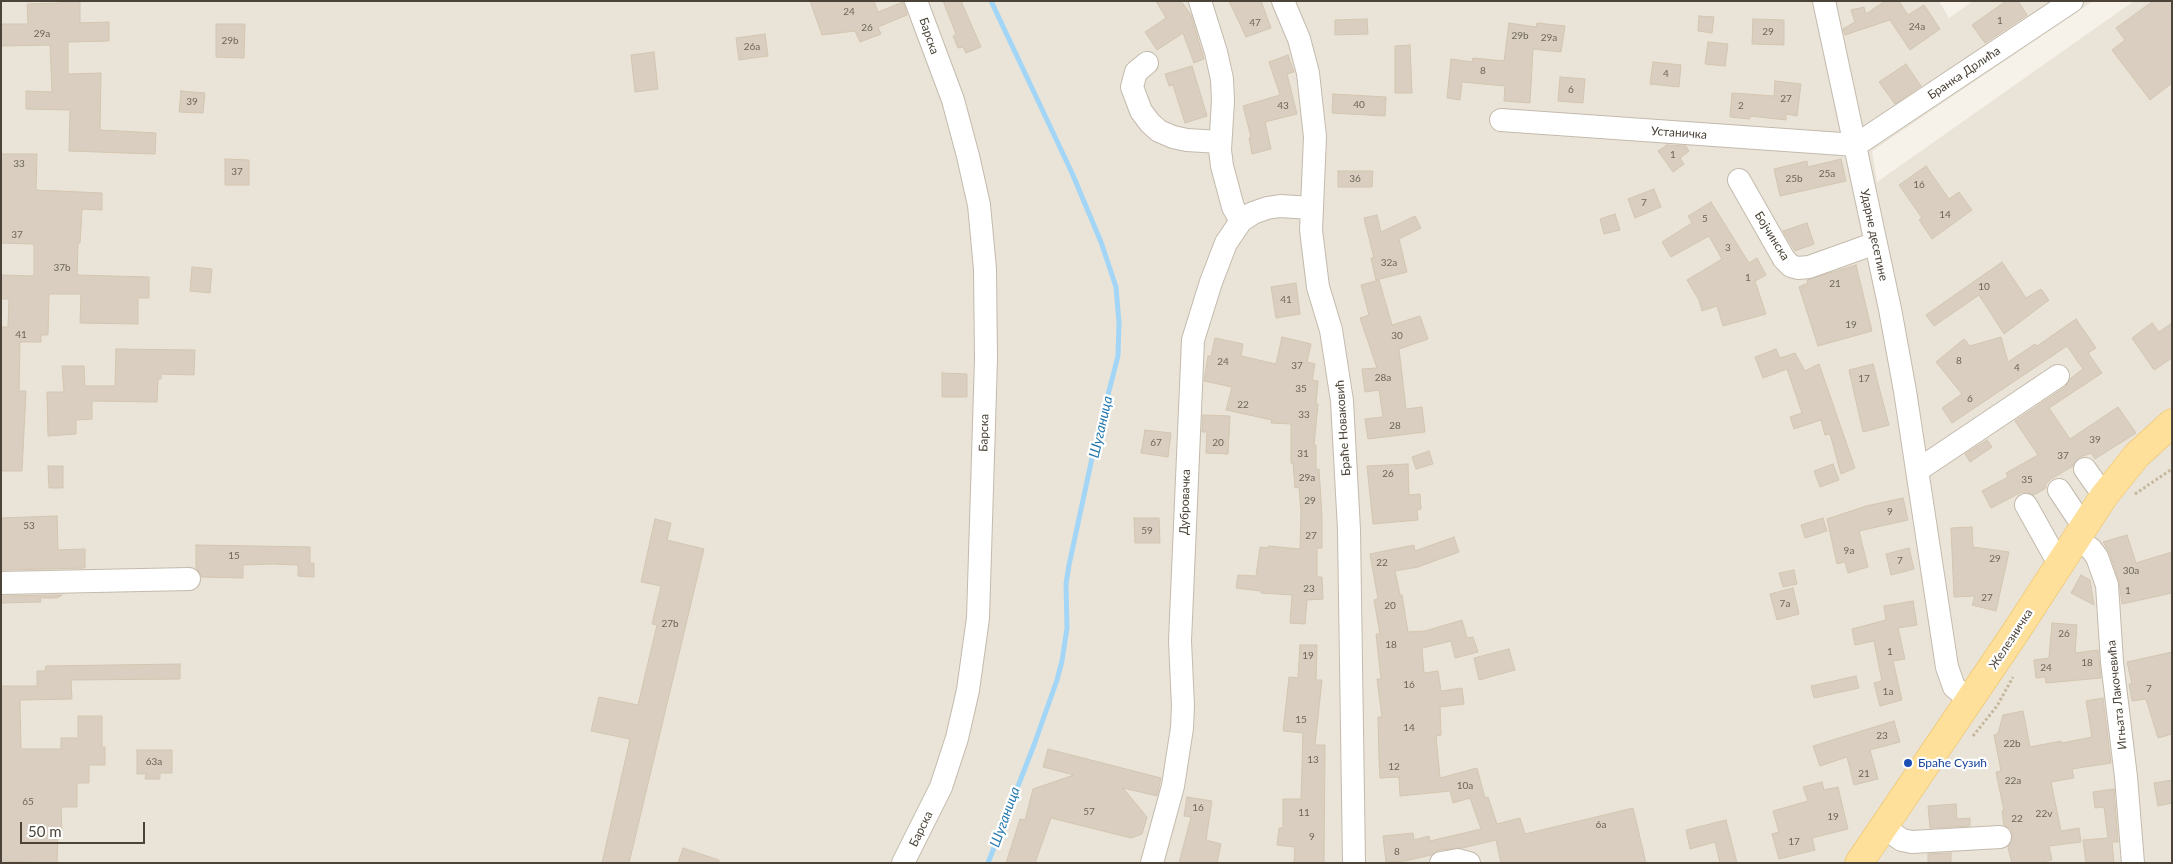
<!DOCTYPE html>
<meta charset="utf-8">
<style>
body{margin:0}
#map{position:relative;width:2173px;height:864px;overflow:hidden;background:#f6f2ea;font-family:Lato,sans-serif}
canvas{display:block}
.frame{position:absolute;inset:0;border:2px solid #4b4337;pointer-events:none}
.scale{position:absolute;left:20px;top:822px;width:125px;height:22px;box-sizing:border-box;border:2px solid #4b4337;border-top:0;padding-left:6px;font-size:15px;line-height:18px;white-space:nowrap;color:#4b4337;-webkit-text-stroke:4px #fff;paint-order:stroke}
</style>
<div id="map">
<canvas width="2173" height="864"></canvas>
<div class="frame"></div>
<div class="scale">50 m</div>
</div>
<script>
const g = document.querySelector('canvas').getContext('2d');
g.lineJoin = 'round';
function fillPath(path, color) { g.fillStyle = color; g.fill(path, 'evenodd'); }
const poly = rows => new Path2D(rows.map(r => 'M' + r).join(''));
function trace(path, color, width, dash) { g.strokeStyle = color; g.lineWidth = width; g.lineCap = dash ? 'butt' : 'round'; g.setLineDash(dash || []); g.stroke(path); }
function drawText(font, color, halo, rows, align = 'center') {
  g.font = font + ' Lato,sans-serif'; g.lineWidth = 4.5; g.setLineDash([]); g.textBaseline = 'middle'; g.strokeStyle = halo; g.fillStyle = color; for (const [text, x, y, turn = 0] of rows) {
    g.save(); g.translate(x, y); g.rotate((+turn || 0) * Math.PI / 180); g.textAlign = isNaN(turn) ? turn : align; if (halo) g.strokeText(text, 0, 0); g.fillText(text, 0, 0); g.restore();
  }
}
const residential = poly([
 [1,1,1939,1,1949,18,1973,1,2093,1,1872,151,1877,182,2134,1,2172,1,2172,863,1,863]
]);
const stream = poly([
 [988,863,1034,745,1057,680,1062,661,1067,628,1066,584,1069,565,1094,449,1118,356,1119,323,1116,287,1101,242,1072,173,991,1]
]);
const building = poly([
 [60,1,80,1,80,23,109,22,109,41,68,42,68,74,101,73,100,130,156,133,155,154,69,151,70,110,26,109,26,91,52,92,50,45,1,46,1,24,28,24,27,4,60,3,60,1],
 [810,1,874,1,878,12,903,2,907,15,878,27,881,34,860,42,855,31,822,35,810,1],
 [943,1,961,1,981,47,966,53,963,47,958,48,953,36,956,34,943,1],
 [1156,1,1181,1,1191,15,1204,59,1194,63,1183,33,1157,50,1145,32,1166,18,1156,1],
 [1229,1,1261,1,1271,28,1246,37,1229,1],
 [1885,1,1899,1,1908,15,1924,5,1940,29,1910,50,1890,20,1845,35,1843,29,1855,22,1851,10,1864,7,1866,14,1885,1],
 [2006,1,2018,1,2027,15,1985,43,1972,25,2006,1],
 [2153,1,2172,1,2172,83,2150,100,2112,50,2125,40,2116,28,2153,1],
 [1699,16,1714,17,1712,33,1698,31,1699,16],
 [1367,19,1368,34,1335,35,1335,20,1367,19],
 [1753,19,1784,20,1784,45,1752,44,1753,19],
 [1509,23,1536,27,1537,23,1565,26,1561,52,1533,49,1530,103,1504,101,1505,86,1462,82,1460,100,1447,98,1451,59,1472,62,1473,58,1504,61,1509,23],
 [216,24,245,24,244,58,216,57,216,24],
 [765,34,768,56,739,60,736,38,765,34],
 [1708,42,1728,44,1725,66,1705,64,1708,42],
 [1410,45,1412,93,1395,93,1395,46,1410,45],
 [654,52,658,89,635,92,631,55,654,52],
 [1288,55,1294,72,1287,74,1297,114,1265,122,1271,149,1252,154,1249,138,1251,137,1243,106,1280,95,1269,62,1288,55],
 [1653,62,1681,65,1679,87,1650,84,1653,62],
 [1906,64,1921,86,1895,104,1879,82,1906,64],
 [1192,66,1207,116,1185,123,1173,85,1169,86,1165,74,1192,66],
 [1560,77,1585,79,1583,103,1558,101,1560,77],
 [1775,81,1801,84,1797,116,1786,114,1786,120,1750,116,1750,119,1730,117,1732,93,1774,96,1775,81],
 [181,91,205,93,203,113,179,112,181,91],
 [1333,94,1386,97,1385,116,1332,113,1333,94],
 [1667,145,1686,146,1689,151,1680,158,1684,164,1673,172,1658,151,1667,145],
 [1,154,37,154,36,190,102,193,102,210,82,209,80,243,78,243,77,275,149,277,149,298,138,298,138,324,80,323,81,294,49,294,48,335,41,335,41,342,20,342,19,391,26,391,22,471,1,471,1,327,8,327,9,299,1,299,1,275,34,276,34,244,1,243,1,154],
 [225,159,249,160,249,185,225,185,225,159],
 [1841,159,1846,181,1780,196,1774,169,1807,161,1808,167,1841,159],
 [1926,166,1949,199,1959,192,1972,210,1932,239,1919,220,1922,218,1899,185,1926,166],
 [1338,171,1373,171,1372,187,1338,187,1338,171],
 [1654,189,1661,207,1635,218,1628,199,1654,189],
 [1711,202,1749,263,1757,258,1766,275,1755,281,1766,314,1723,326,1717,306,1702,311,1699,300,1687,280,1722,259,1709,236,1671,257,1662,242,1692,223,1688,216,1711,202],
 [1615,214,1620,230,1604,234,1600,219,1615,214],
 [1377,215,1381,232,1415,216,1421,228,1399,239,1407,272,1376,280,1371,258,1374,258,1364,218,1377,215],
 [1807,223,1814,244,1795,251,1783,231,1807,223],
 [2002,262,2026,298,2041,289,2049,300,2004,334,1979,295,1934,326,1926,315,2002,262],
 [1856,265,1872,331,1818,346,1799,287,1808,283,1807,280,1856,265],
 [192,267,212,269,210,293,190,291,192,267],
 [1379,280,1392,325,1420,316,1428,339,1399,349,1406,409,1422,407,1425,432,1368,439,1365,419,1383,417,1379,390,1365,392,1362,369,1377,368,1360,318,1369,315,1361,285,1379,280],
 [1296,283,1300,314,1276,318,1271,287,1296,283],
 [2076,319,2096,348,2088,353,2102,373,2049,408,2070,439,2118,407,2136,433,2095,459,2091,453,2078,458,2073,466,2051,479,2046,484,2046,488,2034,495,2027,492,2020,493,1991,508,1982,491,2008,477,2006,473,2038,455,2015,421,2065,387,2071,378,2083,369,2067,346,1952,423,1942,408,1962,394,1936,362,1964,339,1970,346,2001,337,2008,362,2035,344,2037,346,2076,319],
 [2152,323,2159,332,2172,323,2172,358,2154,370,2132,338,2152,323],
 [1282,337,1311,344,1307,362,1315,364,1312,380,1318,381,1316,404,1318,404,1314,445,1316,445,1316,469,1319,469,1322,516,1322,548,1317,548,1317,577,1322,577,1323,599,1307,600,1305,624,1290,623,1292,595,1261,593,1261,591,1236,588,1238,575,1256,576,1260,547,1268,548,1268,546,1300,549,1301,512,1299,487,1295,488,1293,463,1291,463,1291,424,1271,423,1272,420,1226,410,1232,387,1204,381,1208,356,1211,356,1215,338,1243,344,1241,356,1276,364,1282,337],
 [116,349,195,350,194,375,161,374,161,379,158,379,157,402,92,401,92,419,76,420,76,434,48,436,47,392,64,392,62,366,84,366,85,386,115,386,116,349],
 [1776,349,1780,358,1795,353,1805,371,1819,364,1855,468,1841,474,1830,434,1825,435,1821,420,1794,429,1790,417,1802,413,1787,369,1763,378,1755,357,1776,349],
 [1873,364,1889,425,1863,432,1849,370,1873,364],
 [942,373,967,374,967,397,942,397,942,373],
 [1203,415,1230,416,1228,454,1206,453,1207,432,1202,432,1203,415],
 [1145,430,1171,433,1168,457,1141,453,1145,430],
 [1987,440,1992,447,1970,462,1965,454,1987,440],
 [1429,451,1433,464,1416,469,1412,457,1429,451],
 [1408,464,1409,495,1420,494,1421,509,1417,510,1418,520,1373,524,1367,466,1408,464],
 [1833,464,1839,480,1820,487,1814,471,1833,464],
 [48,466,63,466,63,488,49,488,48,466],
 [1903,498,1908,520,1859,531,1868,567,1848,573,1845,562,1837,564,1827,519,1866,506,1903,498],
 [57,516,58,550,85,549,85,568,1,570,1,518,57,516],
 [1134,518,1159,518,1160,543,1135,543,1134,518],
 [1823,518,1827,531,1805,538,1801,525,1823,518],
 [655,519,671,523,667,540,704,549,629,863,602,863,630,739,591,731,599,697,638,705,657,625,652,624,661,586,641,582,655,519],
 [1972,527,1973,547,2009,552,1996,611,1972,605,1975,596,1954,597,1951,528,1972,527],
 [2127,535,2136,563,2172,552,2172,593,2122,604,2119,581,2109,552,2103,542,2127,535],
 [1454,537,1459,552,1418,567,1395,571,1400,595,1402,595,1408,632,1425,631,1462,620,1467,638,1473,637,1478,652,1455,658,1451,641,1422,648,1424,673,1438,671,1441,691,1462,688,1464,704,1440,707,1441,735,1436,736,1440,778,1477,768,1485,798,1488,797,1497,824,1520,818,1525,834,1633,808,1646,863,1501,863,1496,840,1462,848,1439,850,1431,855,1405,861,1386,862,1383,836,1413,833,1414,840,1429,836,1430,841,1481,829,1470,798,1453,803,1450,791,1400,796,1399,777,1380,778,1379,759,1378,717,1382,717,1377,679,1381,679,1376,634,1380,634,1374,600,1378,599,1370,554,1414,545,1415,551,1454,537],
 [196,545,310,547,310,563,314,563,314,577,298,576,298,565,272,564,243,565,243,578,202,577,196,568,196,545],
 [1909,548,1914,569,1891,575,1886,554,1909,548],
 [1794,570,1797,584,1783,587,1779,573,1794,570],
 [2081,575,2090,580,2094,605,2071,593,2081,575],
 [1793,588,1799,614,1777,620,1770,594,1793,588],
 [62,595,57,598,40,598,41,602,1,603,1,596,62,595],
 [1913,601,1917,625,1898,628,1905,659,1893,661,1902,700,1880,706,1874,683,1882,681,1874,641,1855,645,1852,629,1886,620,1884,606,1913,601],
 [2052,623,2077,625,2075,653,2098,650,2101,678,2046,683,2045,677,2036,678,2034,660,2049,658,2052,623],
 [1300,645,1317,645,1316,680,1322,680,1315,745,1325,745,1324,863,1294,863,1295,847,1277,845,1279,828,1283,828,1283,799,1301,799,1303,733,1283,731,1289,677,1298,678,1300,645],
 [1509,649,1515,670,1479,680,1474,658,1509,649],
 [2172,652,2172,734,2158,738,2146,699,2132,701,2129,684,2132,684,2127,662,2172,652],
 [180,664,180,679,71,680,72,699,20,700,21,749,61,749,61,738,78,738,78,716,102,716,102,747,105,747,105,765,89,765,89,783,77,783,77,807,61,807,62,831,58,832,57,863,1,861,1,686,37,686,37,671,45,671,46,666,180,664],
 [1856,676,1859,688,1814,698,1811,686,1856,676],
 [2103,698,2111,763,2072,769,2074,778,2051,782,2061,831,2079,828,2081,842,2049,846,2052,860,2038,863,2012,863,2008,848,2013,836,2011,829,2004,825,2002,811,2004,811,1996,772,2001,771,1994,735,1998,734,2003,715,2023,711,2030,747,2061,741,2062,743,2092,737,2086,701,2103,698],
 [1894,721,1900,742,1870,750,1878,779,1854,785,1847,757,1820,766,1813,746,1894,721],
 [1048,749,1161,778,1157,796,1123,788,1147,817,1142,834,1131,838,1051,818,1035,863,1006,863,1020,819,1025,820,1033,789,1074,775,1043,767,1048,749],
 [137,750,172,750,172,773,160,773,160,779,145,779,146,774,137,774,137,750],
 [2172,780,2172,803,2158,806,2154,783,2172,780],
 [1822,782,1824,790,1838,787,1848,829,1812,838,1815,850,1779,859,1772,834,1779,832,1773,811,1808,801,1803,787,1822,782],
 [2114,789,2118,842,2112,842,2114,863,2086,863,2083,840,2108,838,2104,807,2095,808,2093,792,2114,789],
 [1187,797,1212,801,1206,840,1221,844,1217,863,1179,863,1191,817,1184,816,1187,797],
 [1956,804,1957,819,1970,818,1970,826,1930,828,1928,806,1956,804],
 [1726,820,1737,863,1720,863,1715,842,1690,849,1686,830,1726,820],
 [683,848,719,860,719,863,678,863,683,848],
 [1951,853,1951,863,1928,863,1928,854,1951,853]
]);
const path = poly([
 [2135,494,2172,469],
 [1973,736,1997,706,2013,677]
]);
const minor = poly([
 [1200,1,1216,52,1222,79,1223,101,1220,150,1222,166,1233,207,1241,221],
 [1283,1,1299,39,1308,73,1315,137,1311,230,1318,287,1331,330,1342,401,1349,530,1354,863],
 [1824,1,1890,309,1905,391,1947,667,1954,687,1970,700],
 [1147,63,1136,72,1132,87,1141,111,1150,123,1159,131,1173,137,1187,140,1220,142],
 [1501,120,1856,145,2072,1],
 [1739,180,1784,259,1791,266,1798,268,1809,267,1876,243],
 [2085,469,2104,496],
 [1918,470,2058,376],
 [2059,490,2083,526],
 [2026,505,2059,564],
 [2076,538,2091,549,2097,557,2107,585,2112,662,2126,777,2133,863],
 [1,583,189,579],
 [1884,828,1902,840,1912,842,2000,837],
 [903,863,941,787,957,738,968,690,978,618,986,359,985,269,979,205,968,156,953,100,916,1],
 [1152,863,1173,786,1182,728,1183,706,1180,641,1193,340,1211,282,1226,243,1241,221,1253,213,1267,208,1280,206,1311,208],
 [1441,863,1458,860,1469,863]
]);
const major = poly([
 [1859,863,2015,633,2104,496,2137,455,2172,423]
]);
const markers = [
 [1908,763,5,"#1a4fb4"]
];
const numberNames = [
 ["24",849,12],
 ["1",2000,21],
 ["47",1255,23],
 ["24a",1917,27],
 ["26",867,28],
 ["29",1768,32],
 ["29a",42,34],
 ["29b",1520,36],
 ["29a",1549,38],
 ["29b",230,41],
 ["26a",752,47],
 ["8",1483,71],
 ["4",1666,74],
 ["6",1571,90],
 ["27",1786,99],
 ["39",192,102],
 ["40",1359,105],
 ["43",1283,106],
 ["2",1741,106],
 ["1",1673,155],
 ["33",19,164],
 ["37",237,172],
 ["25a",1827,174],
 ["36",1355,179],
 ["25b",1794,179],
 ["16",1919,185],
 ["7",1644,203],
 ["14",1945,215],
 ["5",1705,219],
 ["37",17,235],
 ["3",1728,248],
 ["32a",1389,263],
 ["37b",62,268],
 ["1",1748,278],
 ["21",1835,284],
 ["10",1984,287],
 ["41",1286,300],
 ["19",1851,325],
 ["41",21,335],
 ["30",1397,336],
 ["8",1959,361],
 ["24",1223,362],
 ["37",1297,366],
 ["4",2017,368],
 ["28a",1383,378],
 ["17",1864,379],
 ["35",1301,389],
 ["6",1970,399],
 ["22",1243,405],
 ["33",1304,415],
 ["28",1395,426],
 ["39",2095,440],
 ["67",1156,443],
 ["20",1218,443],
 ["31",1303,454],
 ["37",2063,456],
 ["26",1388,474],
 ["29a",1307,478],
 ["35",2027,480],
 ["29",1310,501],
 ["9",1890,512],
 ["53",29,526],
 ["59",1147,531],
 ["27",1311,536],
 ["9a",1849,551],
 ["15",234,556],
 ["29",1995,559],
 ["7",1900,561],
 ["22",1382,563],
 ["30a",2131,571],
 ["23",1309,589],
 ["1",2128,591],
 ["27",1987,598],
 ["7a",1785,604],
 ["20",1390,606],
 ["27b",670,624],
 ["26",2064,634],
 ["18",1391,645],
 ["1",1890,652],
 ["19",1308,656],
 ["18",2087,663],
 ["24",2046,668],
 ["16",1409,685],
 ["7",2149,689],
 ["1a",1888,692],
 ["15",1301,720],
 ["14",1409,728],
 ["23",1882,736],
 ["22b",2012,744],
 ["13",1313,760],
 ["63a",154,762],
 ["12",1394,767],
 ["21",1864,774],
 ["22a",2013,781],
 ["10a",1465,786],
 ["65",28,802],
 ["16",1198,808],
 ["57",1089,812],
 ["11",1304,813],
 ["22v",2044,814],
 ["19",1833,817],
 ["22",2017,819],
 ["6a",1601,825],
 ["9",1312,837],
 ["17",1794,842],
 ["8",1397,852]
];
const streetNames = [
 ["Барска",929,36,71],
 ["Бранка Дрлића",1964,73,-34],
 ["Устаничка",1679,133,4],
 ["Ударне десетине",1874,235,78],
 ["Бојчинска",1772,236,58],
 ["Браће Новаковић",1343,428,-94],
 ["Барска",984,433,-88],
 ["Дубровачка",1185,502,-88],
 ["Железничка",2011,639,-57],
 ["Игњата Лакочевића",2117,695,-96],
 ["Барска",921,829,-64]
];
const transitNames = [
 ["Браће Сузић",1918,763]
];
const waterNames = [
 ["Шуганица",1101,427,-77],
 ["Шуганица",1005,817,-70]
];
fillPath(residential, '#eae4d8');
trace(stream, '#a3d6f6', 5);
fillPath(building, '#d9cebf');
trace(building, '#d4c6b1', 1);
trace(minor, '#c3baac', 24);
trace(major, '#edc062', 29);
trace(path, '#c5b69c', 3, [2.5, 2.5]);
trace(minor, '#fff', 22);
trace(major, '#ffe09a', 28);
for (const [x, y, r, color] of markers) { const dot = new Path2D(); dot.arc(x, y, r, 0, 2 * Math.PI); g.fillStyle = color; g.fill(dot); trace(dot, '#fff', 2); }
drawText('10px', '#6e6659', null, numberNames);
drawText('12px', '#4b4337', '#fff', streetNames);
drawText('12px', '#164399', '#fff', transitNames, 'left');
drawText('italic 14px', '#2578ae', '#fff', waterNames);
</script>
